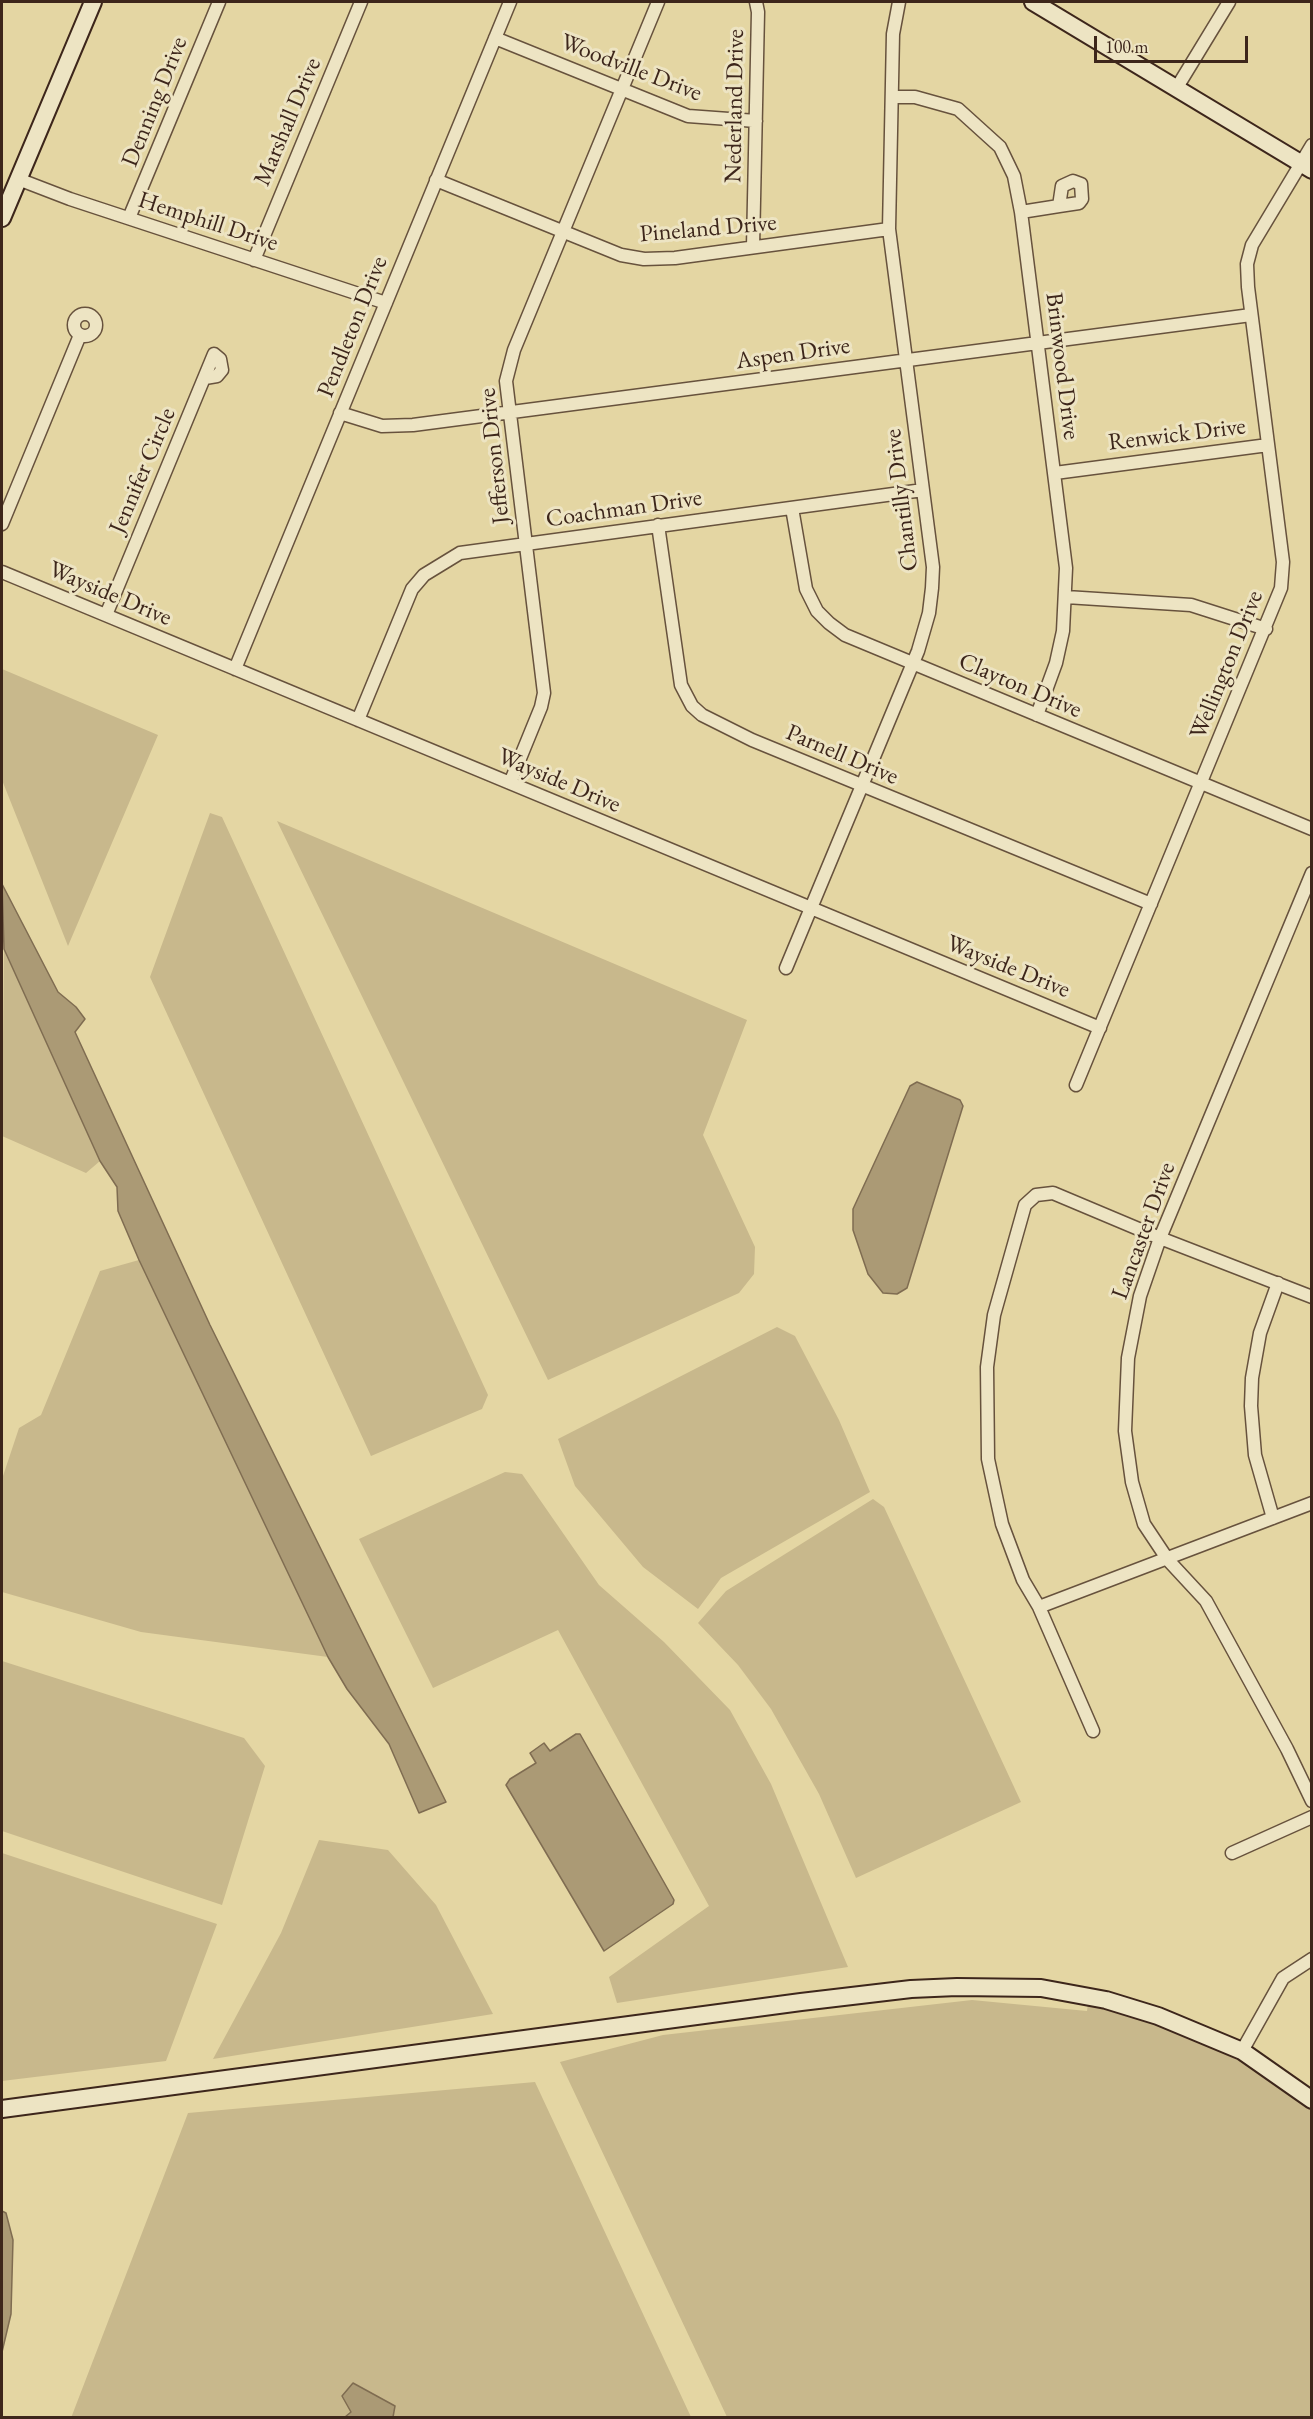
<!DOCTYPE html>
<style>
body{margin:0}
#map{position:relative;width:1313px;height:2419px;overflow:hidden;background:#e4d6a3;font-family:"EB Garamond",serif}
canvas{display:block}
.frame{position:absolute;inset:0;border:3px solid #3d261b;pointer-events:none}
.scale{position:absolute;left:1094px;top:36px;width:154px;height:27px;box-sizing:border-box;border:3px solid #3d261b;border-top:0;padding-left:8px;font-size:18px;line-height:21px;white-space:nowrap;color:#3d261b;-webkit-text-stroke:4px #ede4c3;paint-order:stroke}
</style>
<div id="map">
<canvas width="1313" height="2419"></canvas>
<div class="frame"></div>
<div class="scale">100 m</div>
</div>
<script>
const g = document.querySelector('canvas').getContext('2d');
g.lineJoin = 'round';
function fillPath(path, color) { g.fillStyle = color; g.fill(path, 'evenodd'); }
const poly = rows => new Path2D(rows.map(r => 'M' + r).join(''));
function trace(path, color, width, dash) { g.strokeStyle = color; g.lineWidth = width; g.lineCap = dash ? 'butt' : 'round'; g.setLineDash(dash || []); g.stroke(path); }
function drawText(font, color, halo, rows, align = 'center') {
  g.font = font + ' "EB Garamond",serif'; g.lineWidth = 6; g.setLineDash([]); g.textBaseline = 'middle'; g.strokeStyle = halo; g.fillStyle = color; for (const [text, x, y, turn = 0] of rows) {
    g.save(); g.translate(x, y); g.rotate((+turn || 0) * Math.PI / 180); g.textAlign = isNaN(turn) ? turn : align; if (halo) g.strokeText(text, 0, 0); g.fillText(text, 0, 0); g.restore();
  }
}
const green = poly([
 [2,669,158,735,68,946,2,780],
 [210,813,222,817,488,1395,482,1409,371,1456,150,977],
 [277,821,747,1020,703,1135,755,1247,754,1274,739,1293,548,1380],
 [4,949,100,1161,86,1173,2,1136],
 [139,1260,328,1657,141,1632,2,1592,2,1479,19,1428,41,1415,100,1271],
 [777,1327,795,1336,839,1420,870,1492,721,1578,698,1609,643,1567,575,1486,558,1439],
 [505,1472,522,1474,599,1585,664,1642,730,1710,771,1784,848,1967,617,2003,609,1977,709,1906,558,1630,433,1688,359,1539],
 [873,1499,884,1507,1021,1802,856,1878,819,1794,771,1709,738,1665,698,1623,726,1591],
 [2,1661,244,1738,265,1766,222,1905,2,1831],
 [319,1840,388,1850,436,1905,493,2014,213,2059,281,1933],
 [2,1853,217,1924,166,2061,2,2081],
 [972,2000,1087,2011,1088,2004,1128,2013,1170,2028,1246,2064,1311,2108,1311,2417,727,2417,560,2062,663,2035],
 [535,2082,691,2417,71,2418,188,2113]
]);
const water = poly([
 [2,884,58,992,76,1007,85,1019,75,1032,210,1325,446,1802,419,1813,389,1744,347,1689,328,1657,139,1260,118,1211,117,1187,100,1161,4,949,2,884],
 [917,1082,960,1100,963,1106,907,1288,897,1294,883,1293,868,1274,853,1230,853,1209,910,1086,917,1082],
 [576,1734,580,1734,674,1900,673,1904,604,1951,506,1785,510,1779,536,1763,530,1753,544,1743,550,1751,576,1734],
 [2,2211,6,2213,13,2240,11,2314,2,2352,2,2211],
 [353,2383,395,2406,393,2417,345,2417,351,2412,342,2396,353,2383]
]);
const street = poly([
 [495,38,688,116,756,121],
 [1176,89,1229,2],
 [892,97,915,97,958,109,1000,147,1014,176,1021,212,1066,568,1063,631,1056,663,1037,715],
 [18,179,70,199,386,303],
 [436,180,621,255,644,259,675,258,889,229],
 [1073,181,1081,184,1082,199,1079,203,1059,206,1062,186,1073,181],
 [1021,212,1059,206],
 [129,218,219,2],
 [753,247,758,12,756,2],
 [254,260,361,2],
 '74 325a11 11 0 1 1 22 0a11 11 0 1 1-22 0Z',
 [340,413,382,426,413,425,1251,315],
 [1055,473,1268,445],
 [792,508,806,589,817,611,829,623,845,635,1312,829],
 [2,524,80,335],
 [658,525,681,685,692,706,702,715,752,740,1151,904],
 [2,572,1100,1028],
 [1066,597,1191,605,1266,629],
 [106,615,214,354,220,359,222,370,217,376,205,378],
 [235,669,510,2],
 [358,720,412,589,424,575,460,553,923,490],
 [510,783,541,707,544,693,506,381,514,350,658,2],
 [1312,873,1160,1238,1140,1296,1128,1358,1125,1431,1132,1482,1144,1524,1168,1560,1206,1601,1287,1749,1312,1801],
 [786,968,918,651,929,613,932,588,933,567,889,229,893,34,899,2],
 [1076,1085,1281,588,1283,562,1248,287,1247,264,1252,245,1312,145],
 [1273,1518,1255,1455,1251,1406,1252,1378,1260,1333,1278,1283],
 [1039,1607,1312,1503],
 [1093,1731,1039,1607,1023,1580,1002,1524,988,1459,987,1367,994,1315,1025,1205,1036,1195,1053,1193,1160,1238,1312,1297],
 [1232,1853,1312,1817],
 [1242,2051,1283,1978,1312,1959]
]);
const secondary = poly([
 [1033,2,1312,170],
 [2,218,93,2],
 [2,2109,801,2002,911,1989,957,1987,1041,1988,1106,2000,1158,2016,1242,2051,1312,2100]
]);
const streetNames = [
 ["Woodville Drive",631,68,21],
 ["Denning Drive",155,102,-68],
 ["Nederland Drive",735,106,-89],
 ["Marshall Drive",288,122,-67],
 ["Hemphill Drive",208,222,18],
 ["Pineland Drive",708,229,-5],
 ["Pendleton Drive",353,327,-68],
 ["Aspen Drive",793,354,-8],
 ["Brinwood Drive",1062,366,83],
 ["Renwick Drive",1177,435,-7],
 ["Jefferson Drive",495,456,-96],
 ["Jennifer Circle",143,471,-67],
 ["Chantilly Drive",902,500,-97],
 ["Coachman Drive",624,509,-8],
 ["Wayside Drive",110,594,23],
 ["Wellington Drive",1227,665,-68],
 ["Clayton Drive",1020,686,23],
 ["Parnell Drive",842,755,23],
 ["Wayside Drive",559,781,23],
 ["Wayside Drive",1008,967,22],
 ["Lancaster Drive",1144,1231,-70]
];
fillPath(green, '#c8b88c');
fillPath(water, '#ab9a75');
trace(water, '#7f6c51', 1.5);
trace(street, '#67523d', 15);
trace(secondary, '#3d261b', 20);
trace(street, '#ede4c3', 12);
trace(secondary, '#ede4c3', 16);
drawText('24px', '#3d261b', '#ede4c3', streetNames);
</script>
